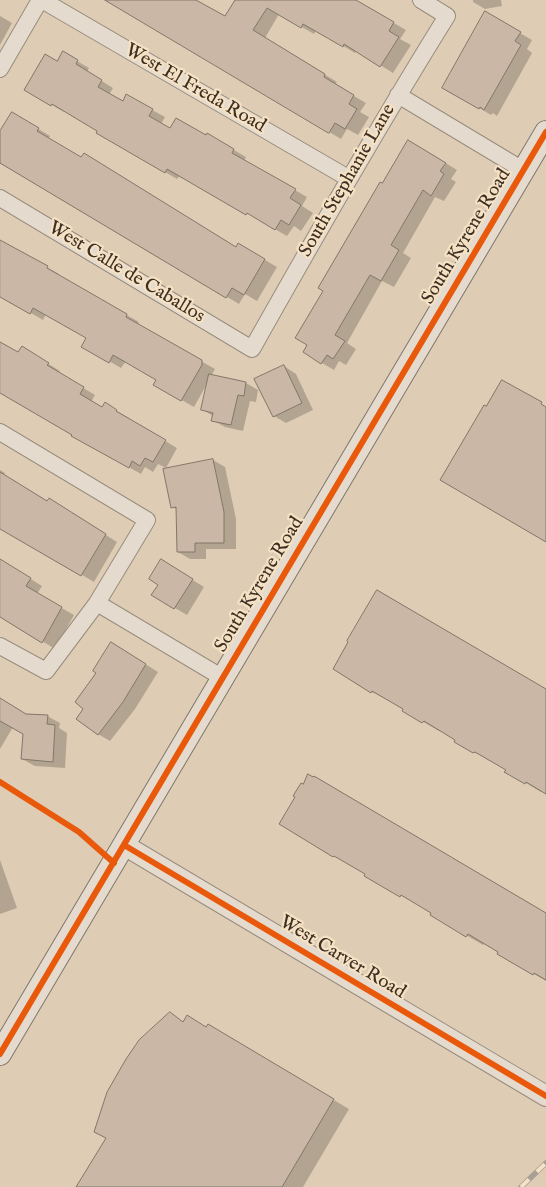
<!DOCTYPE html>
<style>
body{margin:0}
canvas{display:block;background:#decdb4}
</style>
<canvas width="546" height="1187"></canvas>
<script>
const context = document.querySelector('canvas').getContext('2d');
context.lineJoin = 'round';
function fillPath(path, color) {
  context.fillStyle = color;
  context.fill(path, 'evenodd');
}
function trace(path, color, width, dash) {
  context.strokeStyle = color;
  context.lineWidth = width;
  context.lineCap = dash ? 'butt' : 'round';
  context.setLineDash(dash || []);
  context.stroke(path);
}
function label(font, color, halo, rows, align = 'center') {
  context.font = font + ' "IM FELL English",serif';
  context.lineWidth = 4.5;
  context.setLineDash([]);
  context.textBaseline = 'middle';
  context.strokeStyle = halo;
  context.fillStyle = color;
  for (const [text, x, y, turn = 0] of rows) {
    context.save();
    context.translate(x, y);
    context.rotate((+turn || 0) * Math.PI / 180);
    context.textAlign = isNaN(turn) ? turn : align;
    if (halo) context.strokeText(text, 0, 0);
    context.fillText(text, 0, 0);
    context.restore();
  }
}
const shadow = new Path2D(`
 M106 0H194L225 18 236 0H354L406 30 400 39 411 45 393 73 356 50 355 53 316 30 314 34 279 14 265 38 337 82 335 85 366 103 360 112 369 117 358 135 347 129 341 139Z
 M473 0H501L502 6 485 9 473 2Z
 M485 13 532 40 527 49 532 53 497 116 493 113 491 115 444 87Z
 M0 16 12 23 0 45Z
 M63 53 89 68 87 72 113 88 109 95 123 103 127 96 165 117 161 124 171 130 206 137 208 135 246 157 244 161 307 197 302 206 313 213 301 231 294 226 287 236 180 175 177 179 97 132 98 131 64 110V112L25 89 57 63Z
 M12 113 50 136 48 139 236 249 239 245 277 267 257 301 245 294 239 304 0 162V134Z
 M421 148 457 170 451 179 456 182 444 201 435 197 403 253 411 258 394 287 382 281 347 343 356 349 346 365 339 361 334 370 322 363 309 345 325 290 382 185Z
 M0 241 59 274 58 276 139 322 137 325 215 369 211 376 246 383 258 390 256 402 250 401 243 431 225 427 212 420 213 416 203 410 208 382 194 407 155 385 158 379 126 361 121 368 83 346 87 338 46 314 43 320 0 295Z
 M0 343 18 354 34 355 60 371 58 373 95 395 91 402 103 409 105 404 129 418 128 419 177 448 166 468 158 464 153 472 145 467 141 474 73 436 0 381Z
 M284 366 296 374 313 410 286 423 274 416Z
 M213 460 225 467 236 519V549H206V559H190L178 552V510L172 507Z
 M0 470 5 473 4 475 48 502 61 507 117 542 94 582 0 526Z
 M0 560 42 586 37 594 74 615 55 649 0 615Z
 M173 568 204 587 187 615 153 595Z
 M123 650 158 672 135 709 110 741 98 734Z
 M335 668 546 691V793L542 790 541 792 506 771 507 769 491 760 490 761 455 741 456 739 440 730 439 731 404 711 405 709 372 692Z
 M0 699 26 715 47 716 60 723 59 728 67 733 65 768 35 766 22 759 24 734 13 727 0 749Z
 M281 823 546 914V981L499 954 500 952 484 943 483 945 432 915 433 913 366 876 367 874 334 856Z
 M0 860 17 908 0 914Z
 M170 1014 184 1022 224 1035 349 1109 303 1187H78L107 1138Z`);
const building = new Path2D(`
 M105 0H196L225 16 235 0H356L394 22 389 31 399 37 380 67 344 44 343 47 303 24 301 28 267 8 253 30 325 74 324 77 354 95 349 104 357 109 345 129 335 123 329 133Z
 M485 11 521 32 515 41 521 45 484 110 480 107 479 109 442 88Z
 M63 51 78 60 76 64 102 80 98 87 123 101 126 94 153 109 149 116 170 128 176 118 206 135 207 133 234 149 232 153 296 189 290 198 301 205 289 225 281 220 275 230 247 213 246 215 167 169 165 173 96 133 97 131 52 104 51 106 24 90 45 54 57 61Z
 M12 112 39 128 37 131 81 157 84 153 236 247 238 243 265 259 244 295 232 288 226 298 0 163V131Z
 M408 140 446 163 440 171 444 174 431 196 423 190 391 245 399 250 381 281 370 275 335 335 345 341 333 359 327 355 321 364 303 352 307 345 295 338 323 291 318 288 380 182 382 183Z
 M0 240 48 266 47 268 127 314 126 317 202 360V365L181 401 153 385 156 380 113 355 109 363 81 347 86 338 33 308 30 314 0 297Z
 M0 342 18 352 22 346 49 363 47 365 84 387 80 394 102 407 105 402 117 410 116 411 166 440 153 462 145 458 140 466 132 461 129 468 71 436 72 435 0 393Z
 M284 365 302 403 273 417 254 379Z
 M209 374 246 382 244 396 238 395 231 425 211 421 213 413 201 410Z
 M502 380 542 402 541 404 546 407V542L440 480 484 405 486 406Z
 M213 459 224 512V543H195V552H177L176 507 171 508 163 469Z
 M0 472 47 501 49 498 106 534 81 576 0 529Z
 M0 559 31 578 26 586 62 607 42 643 0 617Z
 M161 559 193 579 174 609 151 595 158 585 149 579Z
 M377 590 546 689V794L526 782 525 784 504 772 506 770 475 752 473 753 454 742 455 740 424 721 422 723 402 711 403 709 372 691 371 693 333 669 348 642 347 641Z
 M111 642 146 664 123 702 98 735 76 719 83 709 75 702 96 673 93 671Z
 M0 698 26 714 48 715 47 724 55 725 53 762 21 759 23 734 0 721Z
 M308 774 313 777 314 776 546 913V980L534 973 533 975 497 954 498 952 468 934 466 937 430 915 431 913 401 895 400 897 364 876 365 874 334 856 333 857 279 824 295 797 293 796 301 783 303 784Z
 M170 1012 183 1022 187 1015 206 1027 208 1024 334 1099 282 1187H76L106 1138 94 1132 107 1092 126 1059 139 1040Z`);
const minor = new Path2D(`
 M42 0 348 178
 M0 69 40 0
 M398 95 523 170
 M0 198 252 349C315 237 379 125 447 16L421 0
 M0 432 147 520 97 603 46 671 0 646
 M97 603 223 678`);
const tertiary = new Path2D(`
 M124 845 546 1096`);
const secondary = new Path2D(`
 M0 1054 546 132`);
const rail = new Path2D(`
 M521 1187 546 1163`);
const cycleway = new Path2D(`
 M0 782 79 832 114 863
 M124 845 546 1096
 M0 1054 546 132`);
const streetNames = [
 ["West El Freda Road",195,89,30],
 ["South Stephanie Lane",348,181,-60],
 ["South Kyrene Road",467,237,-59],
 ["West Calle de Caballos",126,273,31],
 ["South Kyrene Road",260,585,-59],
 ["West Carver Road",342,958,31]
];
fillPath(shadow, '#0003');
fillPath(building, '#cab7a5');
trace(building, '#817769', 1);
trace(minor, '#988c7d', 18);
trace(tertiary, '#988c7d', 22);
trace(secondary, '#817769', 24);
trace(minor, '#e4dbce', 16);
trace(tertiary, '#e4dbce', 20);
trace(secondary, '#e4dbce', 22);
trace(rail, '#a8a095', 5.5);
trace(rail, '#f5e1c3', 4, [11]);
trace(cycleway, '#e8590c', 6);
label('19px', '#3d2f24', '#f5e1c3', streetNames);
</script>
